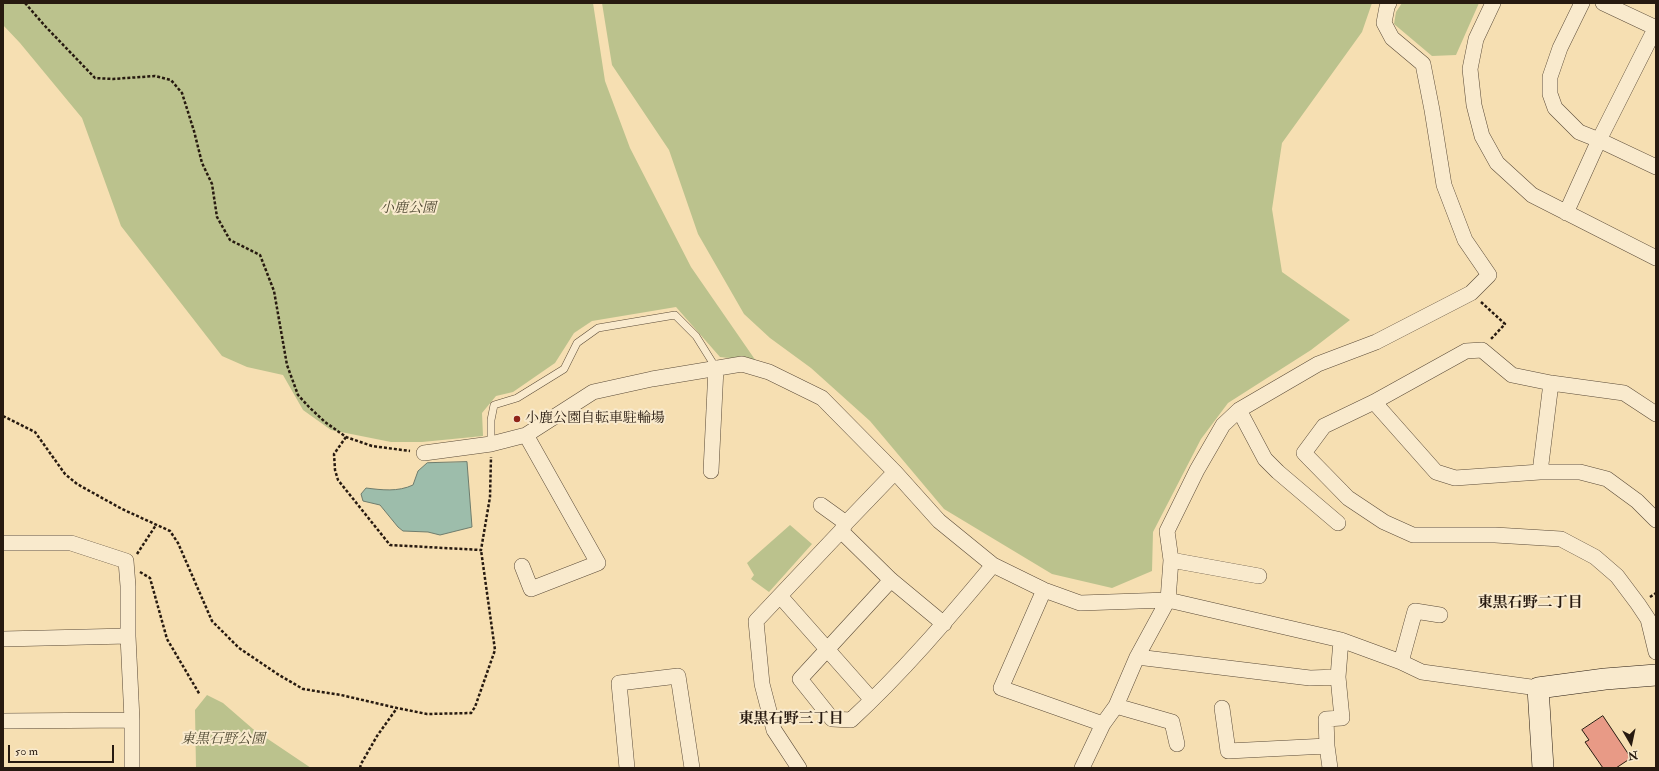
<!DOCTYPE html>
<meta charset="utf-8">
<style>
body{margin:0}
#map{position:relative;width:1659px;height:771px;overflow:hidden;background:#f6dfb2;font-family:"IM FELL Double Pica",serif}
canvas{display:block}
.frame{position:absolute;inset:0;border:4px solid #271a10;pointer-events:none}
.north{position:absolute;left:1611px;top:723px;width:40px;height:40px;-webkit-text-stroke:3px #f9eacd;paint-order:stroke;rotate:171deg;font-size:11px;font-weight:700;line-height:16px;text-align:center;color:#271a10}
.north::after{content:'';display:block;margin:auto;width:14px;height:18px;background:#271a10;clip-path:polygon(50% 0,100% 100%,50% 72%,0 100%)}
.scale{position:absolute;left:8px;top:745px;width:106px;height:18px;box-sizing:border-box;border:2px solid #271a10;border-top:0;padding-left:5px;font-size:12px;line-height:14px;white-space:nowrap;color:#271a10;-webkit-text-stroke:3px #f9eacd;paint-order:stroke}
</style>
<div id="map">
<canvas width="1659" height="771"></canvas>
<div class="frame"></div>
<div class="north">N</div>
<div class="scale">50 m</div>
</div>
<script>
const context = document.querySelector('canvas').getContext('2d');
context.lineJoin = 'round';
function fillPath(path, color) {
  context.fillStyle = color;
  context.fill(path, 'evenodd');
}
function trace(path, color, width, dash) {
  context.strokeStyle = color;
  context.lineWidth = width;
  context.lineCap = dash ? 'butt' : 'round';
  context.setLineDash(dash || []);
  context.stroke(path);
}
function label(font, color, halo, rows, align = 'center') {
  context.font = font + ' "IM FELL Double Pica","Noto Serif JP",serif';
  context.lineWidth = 4;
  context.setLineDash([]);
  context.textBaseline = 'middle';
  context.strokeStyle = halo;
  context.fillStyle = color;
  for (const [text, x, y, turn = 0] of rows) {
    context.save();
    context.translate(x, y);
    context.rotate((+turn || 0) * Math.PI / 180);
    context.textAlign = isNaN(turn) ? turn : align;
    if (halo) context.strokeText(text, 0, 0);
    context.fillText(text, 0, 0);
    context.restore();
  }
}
const green = new Path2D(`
 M3 3H593L605 81 630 148 691 267 756 361 720 357 676 307 592 321 574 333 555 363 513 392 496 396 482 413 483 436 422 442H391L331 430 303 410 283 375 247 367 222 356 121 226 82 118 20 43 3 25Z
 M602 3H1372L1362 32 1282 143 1272 209 1282 272 1350 320 1311 350 1228 403 1201 439 1153 532 1152 571 1112 588 1052 574 944 509 870 421 811 368 770 338 744 314 698 234 669 150 612 65Z
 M1402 3H1479L1456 55 1432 56 1394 24 1396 12Z
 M790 525 812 544 769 592 751 579 754 575 747 563Z
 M207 695 223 703 253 729 311 768H196L195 710Z`);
const water = new Path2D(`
 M467 462 472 527 440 535 428 532 403 531 398 527 380 505 363 501 361 494 366 488C382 490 398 492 413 485L418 471 427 463Z`);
const building = new Path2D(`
 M1603 716 1631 758 1616 768H1603L1585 742 1589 740 1582 730Z`);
const path = new Path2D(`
 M25 3 45 26 95 78 113 79 155 76 171 80 182 93 194 131 202 163 212 184 217 217 230 240 260 255 274 291 287 365 298 395 309 407 325 422 346 437 372 446 410 451
 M1481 302 1505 324 1491 339
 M3 416 35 432 65 474 77 484 122 509 170 531 178 543 212 621 239 648 279 675 303 689 341 695 397 708 427 714 471 713 475 707 495 650 481 550
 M346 437 334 454 335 470 338 480 390 545 481 550 490 497 491 457
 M137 554 156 525
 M140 572 150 578 167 639 200 695
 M1650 597 1656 593
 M360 768 361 764 377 736 397 708`);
const lane = new Path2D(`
 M491 444V420L494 405 517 398 564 369 577 343 598 328 675 315 696 336 716 368`);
const street = new Path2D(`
 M1493 3 1476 39 1470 69 1474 105 1482 136 1497 163 1532 195 1656 258
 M1582 3 1560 48 1550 77V94L1555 108 1579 132 1599 140 1656 167
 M1603 3 1656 28
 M1566 213 1599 140 1656 27
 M1374 402 1436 472 1455 478 1540 472H1580L1607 479 1637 501 1656 520
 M1239 410 1265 459 1278 472 1338 523
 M1656 414 1624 393 1551 383 1512 375 1482 350 1466 351 1374 402 1324 426 1304 453 1348 498 1384 522 1413 535H1495L1561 539 1595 557 1617 576 1638 604 1648 619 1656 652
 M424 453 491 444 526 435 593 392 652 379 742 364 769 372 822 398 895 472 939 521 993 565 1044 590 1080 603 1168 600 1341 640 1401 662 1422 672 1538 688
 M711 471 716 368
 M1540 472 1551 383
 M821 505 846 523
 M841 531 891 580 944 624
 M3 543H71L126 561 128 586V636L132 720 3 721
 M1171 560 1259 576
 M522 566 531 589 598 563 526 435
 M891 580 800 679 832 719 851 720C902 673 948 619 993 565
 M1044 590 1001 688 1103 724
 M780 596 872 700
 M3 639 128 636
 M1137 657 1310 678 1338 677
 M1401 662 1415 611 1440 615
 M1116 706 1172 722 1177 744
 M1222 708 1228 751 1327 746
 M132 768V720
 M627 768 619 683 678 676 692 768
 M799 768 774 730 762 684 756 621 841 531 846 523 895 472
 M1082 768 1103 724 1116 706 1137 657 1168 600 1171 560 1167 531 1197 470 1223 425 1239 410 1318 364 1376 342 1471 293 1489 275 1465 240 1444 185 1432 110 1423 64 1392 38 1384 23 1387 7 1389 3
 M1330 768 1327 746 1326 719 1342 718 1338 677 1341 640`);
const secondary = new Path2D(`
 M1543 768 1538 688 1605 679 1656 675`);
const markers = [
 [517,419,4,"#8f2418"]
];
const parkNames = [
 ["小鹿公園",408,209],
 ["東黒石野公園",223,740]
];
const poiNames = [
 ["小鹿公園自転車駐輪場",525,419]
];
const neighbourhoodNames = [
 ["東黒石野二丁目",1530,604],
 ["東黒石野三丁目",791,720]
];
fillPath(green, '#bbc28d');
fillPath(water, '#9dbdab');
trace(water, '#6e7c6d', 1);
fillPath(building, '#e89a86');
trace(building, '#271a10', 1);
trace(lane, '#5b4b38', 8);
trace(street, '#5b4b38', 16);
trace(secondary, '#271a10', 22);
trace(path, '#271a10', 2.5, [3, 2]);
trace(lane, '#f9eacd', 7);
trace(street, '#f9eacd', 15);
trace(secondary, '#f9eacd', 21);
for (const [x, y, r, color] of markers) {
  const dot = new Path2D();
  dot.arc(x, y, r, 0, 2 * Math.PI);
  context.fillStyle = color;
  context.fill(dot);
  trace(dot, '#f9eacd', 1.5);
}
label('italic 14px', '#534c36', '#f9eacd', parkNames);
label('14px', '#271a10', '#f9eacd', poiNames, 'left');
label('bold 15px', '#271a10', '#f9eacd', neighbourhoodNames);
</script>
